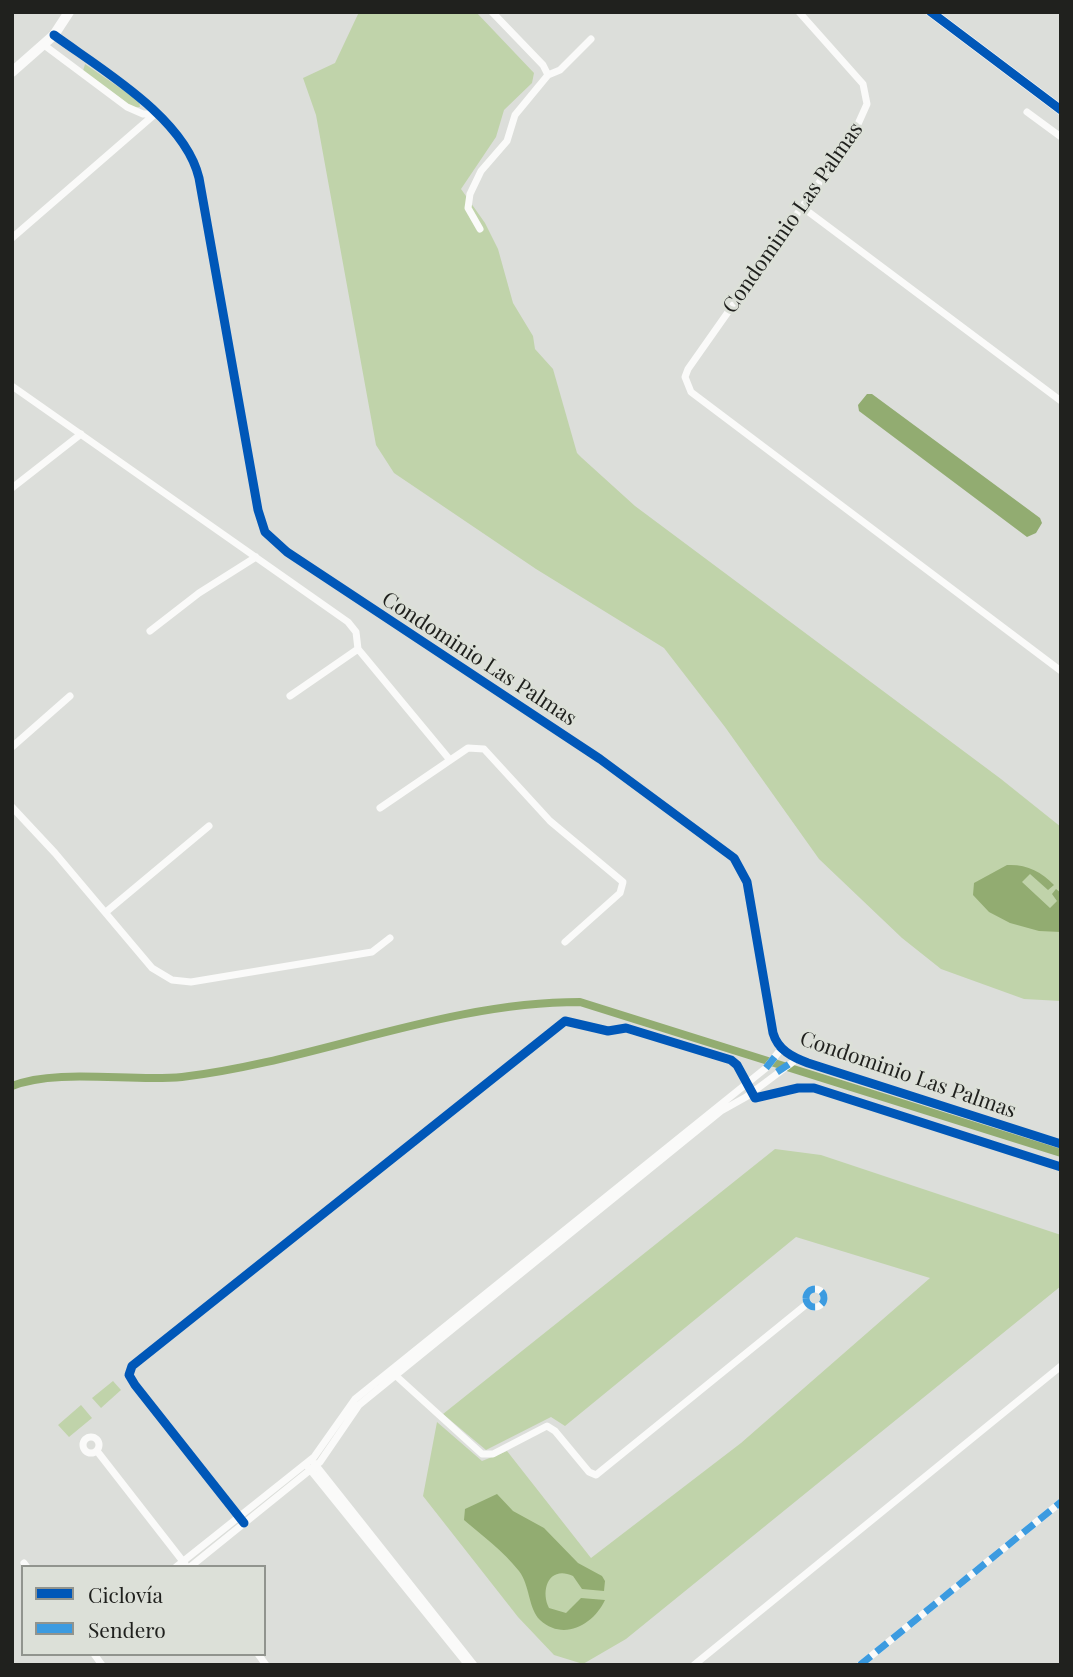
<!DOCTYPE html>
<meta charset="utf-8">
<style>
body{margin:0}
#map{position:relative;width:1073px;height:1677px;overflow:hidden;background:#dcdeda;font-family:"Playfair Display",serif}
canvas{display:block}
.frame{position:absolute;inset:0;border:14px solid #20211e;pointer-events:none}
.legend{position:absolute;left:21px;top:1565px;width:245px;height:91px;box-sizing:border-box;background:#dce0d8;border:2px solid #91948e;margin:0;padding:9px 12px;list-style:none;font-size:21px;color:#20211e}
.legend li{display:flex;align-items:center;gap:14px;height:35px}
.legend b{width:35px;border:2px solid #91948e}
</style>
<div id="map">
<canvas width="1073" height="1677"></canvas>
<div class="frame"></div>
<ul class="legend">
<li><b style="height:9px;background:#0057b8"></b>Ciclovía</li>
<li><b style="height:9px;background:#3c9be0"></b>Sendero</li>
</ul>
</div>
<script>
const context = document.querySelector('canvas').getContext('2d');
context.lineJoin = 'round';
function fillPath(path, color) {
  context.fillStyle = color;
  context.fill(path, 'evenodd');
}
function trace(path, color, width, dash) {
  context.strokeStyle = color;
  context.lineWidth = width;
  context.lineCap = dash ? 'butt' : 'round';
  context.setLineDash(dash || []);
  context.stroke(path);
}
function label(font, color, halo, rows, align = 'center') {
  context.font = font + ' "Playfair Display",serif';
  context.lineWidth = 6;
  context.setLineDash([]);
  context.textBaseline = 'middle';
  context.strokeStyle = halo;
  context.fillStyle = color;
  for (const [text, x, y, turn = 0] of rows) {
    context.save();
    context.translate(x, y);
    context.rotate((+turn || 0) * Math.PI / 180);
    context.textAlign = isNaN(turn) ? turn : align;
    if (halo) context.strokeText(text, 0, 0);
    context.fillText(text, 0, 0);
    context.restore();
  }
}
const green = new Path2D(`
 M359 12H476L534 73 532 83 504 110 496 137 461 189 485 223 498 249 513 303 533 336 535 349 553 369 577 453 582 458 635 506 1001 779 1061 827V1001L1024 999 941 969 902 938 819 859 725 727 664 648 536 569 394 473 376 445 316 115 303 78 335 63Z
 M85 64 139 101 140 107 133 108 83 71Z
 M775 1149 821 1155 1061 1235V1286L626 1639 583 1664 554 1655 518 1617 423 1496 437 1422 482 1461 507 1451 591 1558 741 1443 930 1278 796 1237 565 1426 551 1417 486 1450 443 1414Z
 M113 1381 121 1390 101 1408 92 1398Z
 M81 1405 92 1418 69 1437 58 1425Z`);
const water = new Path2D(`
 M867 394H872L1040 518 1042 523 1036 533 1027 537 859 411 858 405Z
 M1007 865C1026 864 1041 871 1054 885L1048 890 1030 874 1022 882 1050 908 1057 901 1052 894 1056 889 1061 893V932L1039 931 1010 923 989 912 973 895 974 883Z
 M497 1494 513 1511 544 1528 578 1563 602 1576 605 1581 604 1591 582 1589 573 1576C549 1565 540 1590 549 1608L566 1613 581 1598 605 1600C594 1624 564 1642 540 1620 528 1608 530 1585 519 1571 503 1551 483 1536 464 1520L465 1509Z`);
const canal = new Path2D(`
 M12 1086C57 1068 131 1082 182 1077 316 1061 443 1002 580 1002L1061 1153`);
const minor = new Path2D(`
 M799 12 863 84 867 104 854 133 688 369 685 377 691 392 1061 671
 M54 35C102 70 185 118 199 178L258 510 265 532 287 552 600 759 734 858 747 882 773 1033C778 1050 792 1057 808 1063L1061 1144
 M44 45 127 107 143 114H154
 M548 75 560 70 591 39
 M1027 112 1061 137
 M802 207 1061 401
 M480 229 468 208 470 194 481 171 507 141 515 115 548 75 543 65 492 12
 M12 238 155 114
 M12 386 348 622 356 632 358 649 450 760
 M12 488 81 434
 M150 631 199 593 256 557
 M290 696 358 649
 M12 747 70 696
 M12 807 55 853 152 968 172 980 191 982 372 952 390 938
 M380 808 468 748 484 749 550 821 623 882 620 893 565 942
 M106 912 209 826
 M806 1298a9 9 0 1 1 18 0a9 9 0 1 1-18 0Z
 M394 1374 482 1454H493L547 1426 555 1431 589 1472 596 1475 808 1303
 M83 1445a8 8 0 1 1 16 0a8 8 0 1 1-16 0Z
 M97 1451 185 1564
 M314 1463 474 1665
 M308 1467 468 1665
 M244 1523 135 1385 129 1375 132 1366 565 1021 608 1031 626 1028 731 1060 737 1065 755 1098 798 1088H814L1061 1167
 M24 1563 27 1567
 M176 1567 314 1457 355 1399 766 1068 781 1049
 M190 1567 320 1462 359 1405 721 1111 746 1097 797 1059
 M94 1654 102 1665
 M258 1654 266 1665
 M694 1665 1061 1366
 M860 1665 1061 1502`);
const secondary = new Path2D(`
 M12 72 54 35 69 12`);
const primary = new Path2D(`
 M931 12 1061 110`);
const quiet = new Path2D(`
 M766 1068 781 1049
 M777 1072 797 1059
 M806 1298a9 9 0 1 1 18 0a9 9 0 1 1-18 0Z
 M860 1665 1061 1502`);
const cycleway = new Path2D(`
 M931 12 1061 110
 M54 35C102 70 185 118 199 178L258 510 265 532 287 552 600 759 734 858 747 882 773 1033C778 1050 792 1057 808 1063L1061 1144
 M244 1523 135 1385 129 1375 132 1366 565 1021 608 1031 626 1028 731 1060 737 1065 755 1098 798 1088H814L1061 1167`);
const streetNames = [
 ["Condominio Las Palmas",793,218,-55],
 ["Condominio Las Palmas",479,659,33],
 ["Condominio Las Palmas",908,1075,19]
];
fillPath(green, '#c0d3aa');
fillPath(water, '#92ac71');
trace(canal, '#92ac71', 8);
trace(minor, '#fafaf9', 7);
trace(secondary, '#fafaf9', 10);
trace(primary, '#fafaf9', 10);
trace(quiet, '#3c9be0', 7, [14, 7]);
trace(cycleway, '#0057b8', 9);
label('21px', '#20211e', '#dce0d8', streetNames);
</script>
